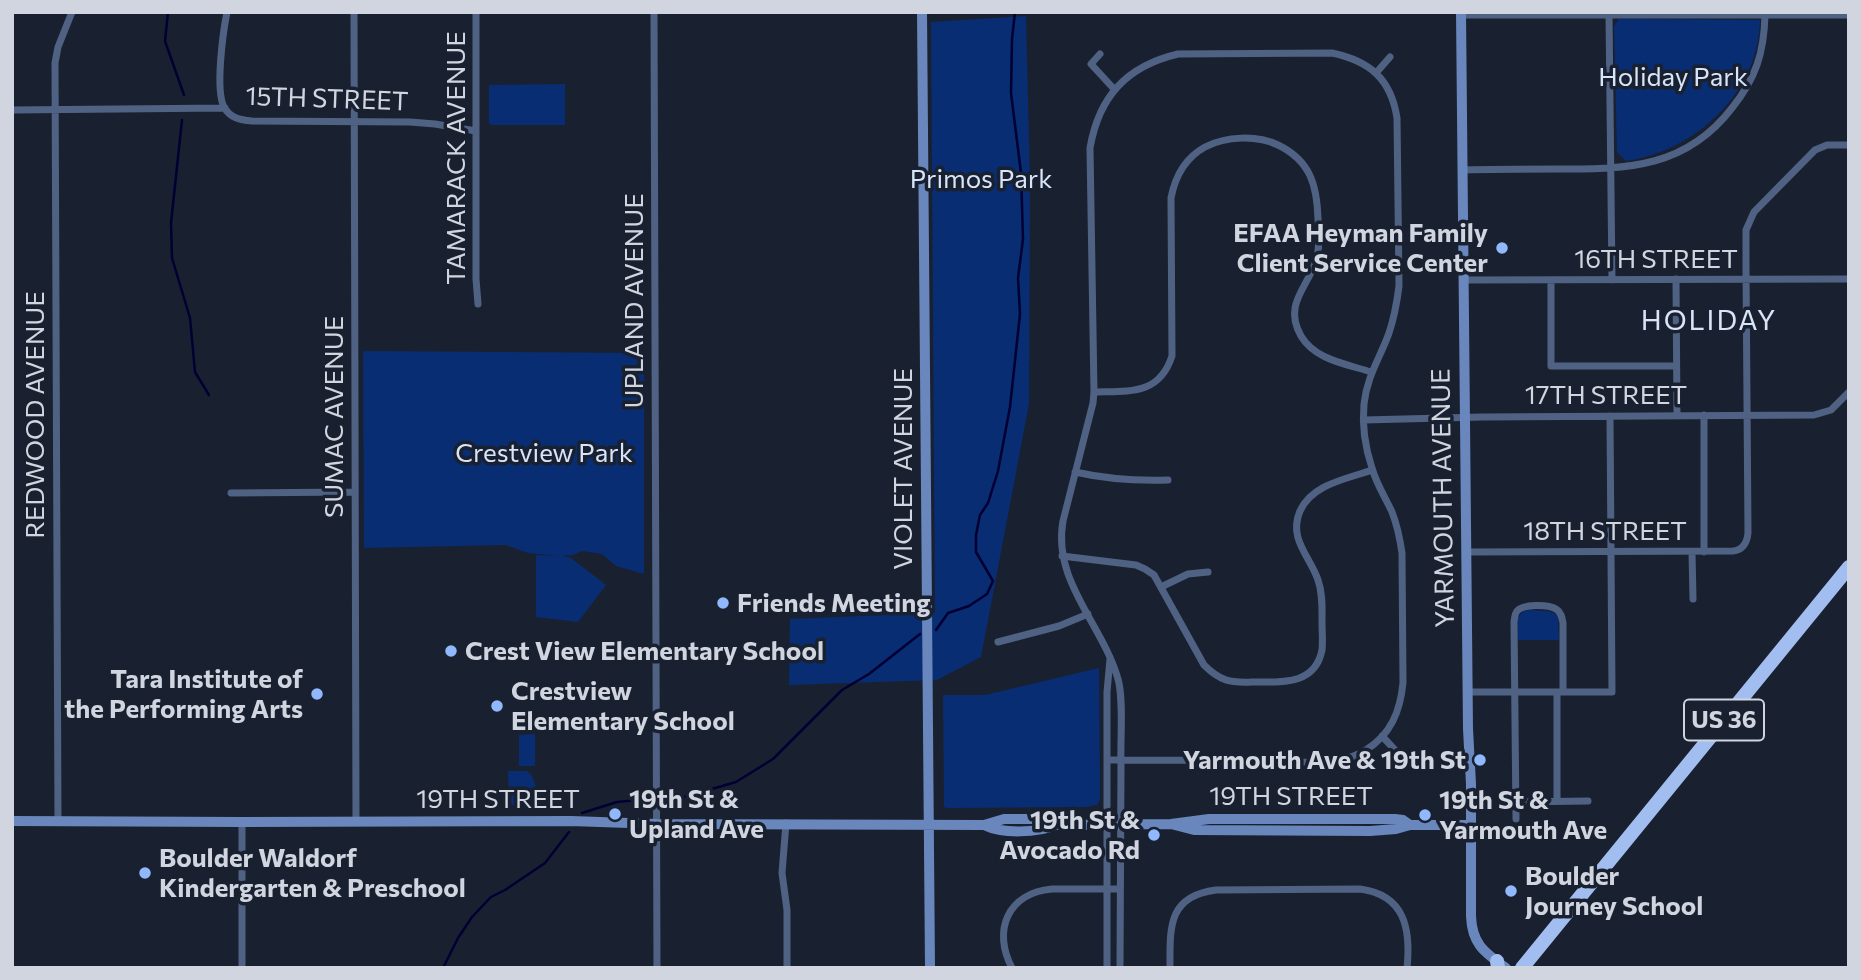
<!DOCTYPE html>
<style>
body{margin:0}
#map{position:relative;width:1861px;height:980px;overflow:hidden;background:#192130;font-family:Commissioner,sans-serif}
canvas{display:block}
.frame{position:absolute;inset:0;border:14px solid #d0d5df;pointer-events:none}
</style>
<div id="map">
<canvas width="1861" height="980"></canvas>
<div class="frame"></div>
</div>
<script>
const context = document.querySelector('canvas').getContext('2d');
context.lineJoin = 'round';
function fillPath(path, color) {
  context.fillStyle = color;
  context.fill(path, 'evenodd');
}
function trace(path, color, width, dash) {
  context.strokeStyle = color;
  context.lineWidth = width;
  context.lineCap = dash ? 'butt' : 'round';
  context.setLineDash(dash || []);
  context.stroke(path);
}
function label(font, color, halo, rows, align = 'center') {
  context.font = font + ' Commissioner,sans-serif';
  context.lineWidth = 7;
  context.setLineDash([]);
  context.textBaseline = 'middle';
  context.strokeStyle = halo;
  context.fillStyle = color;
  for (const [text, x, y, turn = 0] of rows) {
    context.save();
    context.translate(x, y);
    context.rotate((+turn || 0) * Math.PI / 180);
    context.textAlign = isNaN(turn) ? turn : align;
    if (halo) context.strokeText(text, 0, 0);
    context.fillText(text, 0, 0);
    context.restore();
  }
}
const green = new Path2D(`
 M1026 16 1030 181 1029 404 981 657 937 680 789 685 790 619 935 613 931 22Z
 M1619 19 1760 20C1759 92 1696 151 1626 161L1617 152 1614 26Z
 M565 84V125H492L489 123V85Z
 M363 351 644 353V574L616 566 602 554 582 551 573 555 563 556 571 558 606 585 578 622 536 617V555L560 556 528 553 506 545 364 548Z
 M1530 610 1548 611 1556 614 1558 618 1559 640H1518V618L1523 611Z
 M1099 668 1100 799 1097 805 1087 807 947 808 944 807 943 695H985Z
 M535 734V766H519V735Z
 M508 771H527L532 776 537 789 545 792 550 797V805H509Z`);
const stream = new Path2D(`
 M168 12 165 41 184 95
 M182 120 171 223 172 258 190 318 195 372 209 395
 M936 630 948 613 969 606 987 594 993 581 976 552V535L980 515 988 503 998 471 1010 407 1020 314 1018 278 1023 239 1021 173 1011 93 1012 39 1015 12
 M664 799 684 797 736 782 773 759 842 690 869 674 920 634
 M582 813 617 802 649 799
 M443 968 458 938 472 917 491 897 505 890 545 863 569 832`);
const street = new Path2D(`
 M227 12C223 32 215 90 224 107 230 118 240 120 252 121L410 122 435 124 476 131
 M354 12 356 822
 M476 12V279L478 304
 M654 12 657 968
 M1461 15H1849
 M1609 15 1612 280
 M1100 54 1091 64 1114 89
 M1376 73 1390 57
 M12 110 225 108
 M1463 170C1495 169 1527 169 1559 169 1628 169 1686 168 1732 108 1756 78 1764 53 1765 15
 M1676 279 1677 415
 M1464 280 1849 279
 M1551 280V366H1676
 M1094 392C1128 391 1159 396 1172 356L1171 198C1175 177 1185 158 1205 147 1226 136 1257 135 1278 145 1311 161 1317 186 1318 219 1319 232 1320 244 1317 257 1310 286 1282 303 1301 336 1315 360 1347 364 1371 372
 M1704 415V552
 M1364 420 1482 417 1814 415 1831 410 1849 392
 M1075 472C1106 479 1136 481 1168 480
 M231 493 355 492
 M1467 552 1733 551C1743 550 1747 543 1748 533L1746 269V230L1754 212 1815 150 1827 145H1849
 M1692 552 1693 599
 M1062 556 1136 565 1145 569 1154 575 1204 665C1220 681 1230 683 1252 682 1280 682 1315 686 1322 650 1323 641 1322 631 1322 623 1322 609 1323 594 1318 580 1310 556 1288 539 1300 511 1312 484 1347 479 1372 470
 M1161 587 1188 574 1208 572
 M998 642 1059 626 1088 614
 M1468 692H1612L1610 416
 M1557 692V801
 M1382 736 1395 750
 M1107 760H1121C1169 760 1217 760 1266 761 1288 761 1313 764 1335 761 1346 759 1357 756 1366 750 1391 734 1400 712 1403 683L1402 553C1400 539 1397 525 1392 512 1385 497 1376 483 1372 468 1365 447 1362 425 1364 404 1367 376 1380 358 1389 333 1394 318 1397 302 1399 286L1397 118C1391 79 1370 61 1332 53L1178 54C1127 66 1099 96 1090 148L1094 392 1093 403 1063 521C1052 581 1103 625 1118 679 1124 700 1120 742 1121 765 1121 832 1120 900 1120 968
 M1516 802 1588 801
 M1516 819 1514 622C1515 617 1514 615 1517 611 1523 604 1548 604 1556 609 1561 612 1562 617 1563 623V692
 M58 821 55 63 58 47 72 12
 M786 823 782 873 787 910V968
 M242 968V822
 M1012 968C992 930 1008 893 1052 889H1120
 M1107 968V692L1110 659
 M1170 968C1170 929 1167 896 1216 890L1360 889C1405 895 1411 929 1407 968`);
const secondary = new Path2D(`
 M922 12 930 968
 M1461 12 1468 729 1471 784V916C1472 944 1484 952 1506 968
 M12 821 242 822 571 821 657 824 984 825 1004 819H1045L1051 821 1056 825
 M1171 824 1194 830 1370 831 1396 829 1410 825H1471
 M984 825C1002 834 1038 833 1056 825L1171 824 1209 819H1395L1403 820 1410 825`);
const highway = new Path2D(`
 M1497 961 1498 968
 M1522 968 1849 567`);
const markers = [
 [1502,248,7,"#91b8fd"],
 [723,603,7,"#91b8fd"],
 [451,651,7,"#91b8fd"],
 [317,694,7,"#91b8fd"],
 [497,706,7,"#91b8fd"],
 [1480,760,7,"#91b8fd"],
 [615,814,7,"#91b8fd"],
 [1425,815,7,"#91b8fd"],
 [1154,835,7,"#91b8fd"],
 [145,873,7,"#91b8fd"],
 [1511,891,7,"#91b8fd"]
];
const shields = [
 [1724,720,80]
];
const shieldNames = [
 ["US 36",1724,720]
];
const parkNames = [
 ["Holiday Park",1673,77],
 ["Primos Park",981,179],
 ["Crestview Park",544,453]
];
const streetNames = [
 ["15TH STREET",327,99,2],
 ["TAMARACK AVENUE",456,158,-90],
 ["16TH STREET",1656,259],
 ["UPLAND AVENUE",634,301,-90],
 ["17TH STREET",1606,395],
 ["REDWOOD AVENUE",35,415,-90],
 ["SUMAC AVENUE",334,417,-90],
 ["VIOLET AVENUE",903,469,-90],
 ["YARMOUTH AVENUE",1443,498,-91],
 ["18TH STREET",1605,531],
 ["19TH STREET",1291,796],
 ["19TH STREET",498,799]
];
const poiNames = [
 ["EFAA Heyman Family",1488,233,"right"],
 ["Client Service Center",1488,263,"right"],
 ["Friends Meeting",737,603],
 ["Crest View Elementary School",465,651],
 ["Tara Institute of",303,679,"right"],
 ["the Performing Arts",303,709,"right"],
 ["Crestview",511,691],
 ["Elementary School",511,721],
 ["Yarmouth Ave & 19th St",1466,760,"right"],
 ["19th St &",629,799],
 ["Upland Ave",629,829],
 ["19th St &",1439,800],
 ["Yarmouth Ave",1439,830],
 ["19th St &",1140,820,"right"],
 ["Avocado Rd",1140,850,"right"],
 ["Boulder Waldorf",159,858],
 ["Kindergarten & Preschool",159,888],
 ["Boulder",1525,876],
 ["Journey School",1525,906]
];
const neighbourhoodNames = [
 ["HOLIDAY",1709,321]
];
fillPath(green, '#092d72');
trace(stream, '#003', 2.5);
trace(street, '#506283', 7);
trace(secondary, '#6987bc', 10);
trace(highway, '#a2bdef', 14);
for (const [x, y, r, color] of markers) {
  const dot = new Path2D();
  dot.arc(x, y, r, 0, 2 * Math.PI);
  context.fillStyle = color;
  context.fill(dot);
  trace(dot, '#192130', 2.5);
}
for (const [x, y, w] of shields) {
  const box = new Path2D();
  box.roundRect(x - w / 2, y - 20.5, w, 41, 5);
  context.fillStyle = '#192130';
  context.fill(box);
  trace(box, '#d0d5df', 2);
}
label('bold 24px', '#d0d5df', null, shieldNames);
label('26px', '#d8e4fa', '#192130', parkNames);
label('26px', '#d0d5df', '#192130', streetNames);
label('bold 26px', '#d0d5df', '#192130', poiNames, 'left');
context.letterSpacing = '2px';
label('28px', '#d9e4f9', '#192130', neighbourhoodNames);
context.letterSpacing = '0px';
</script>
